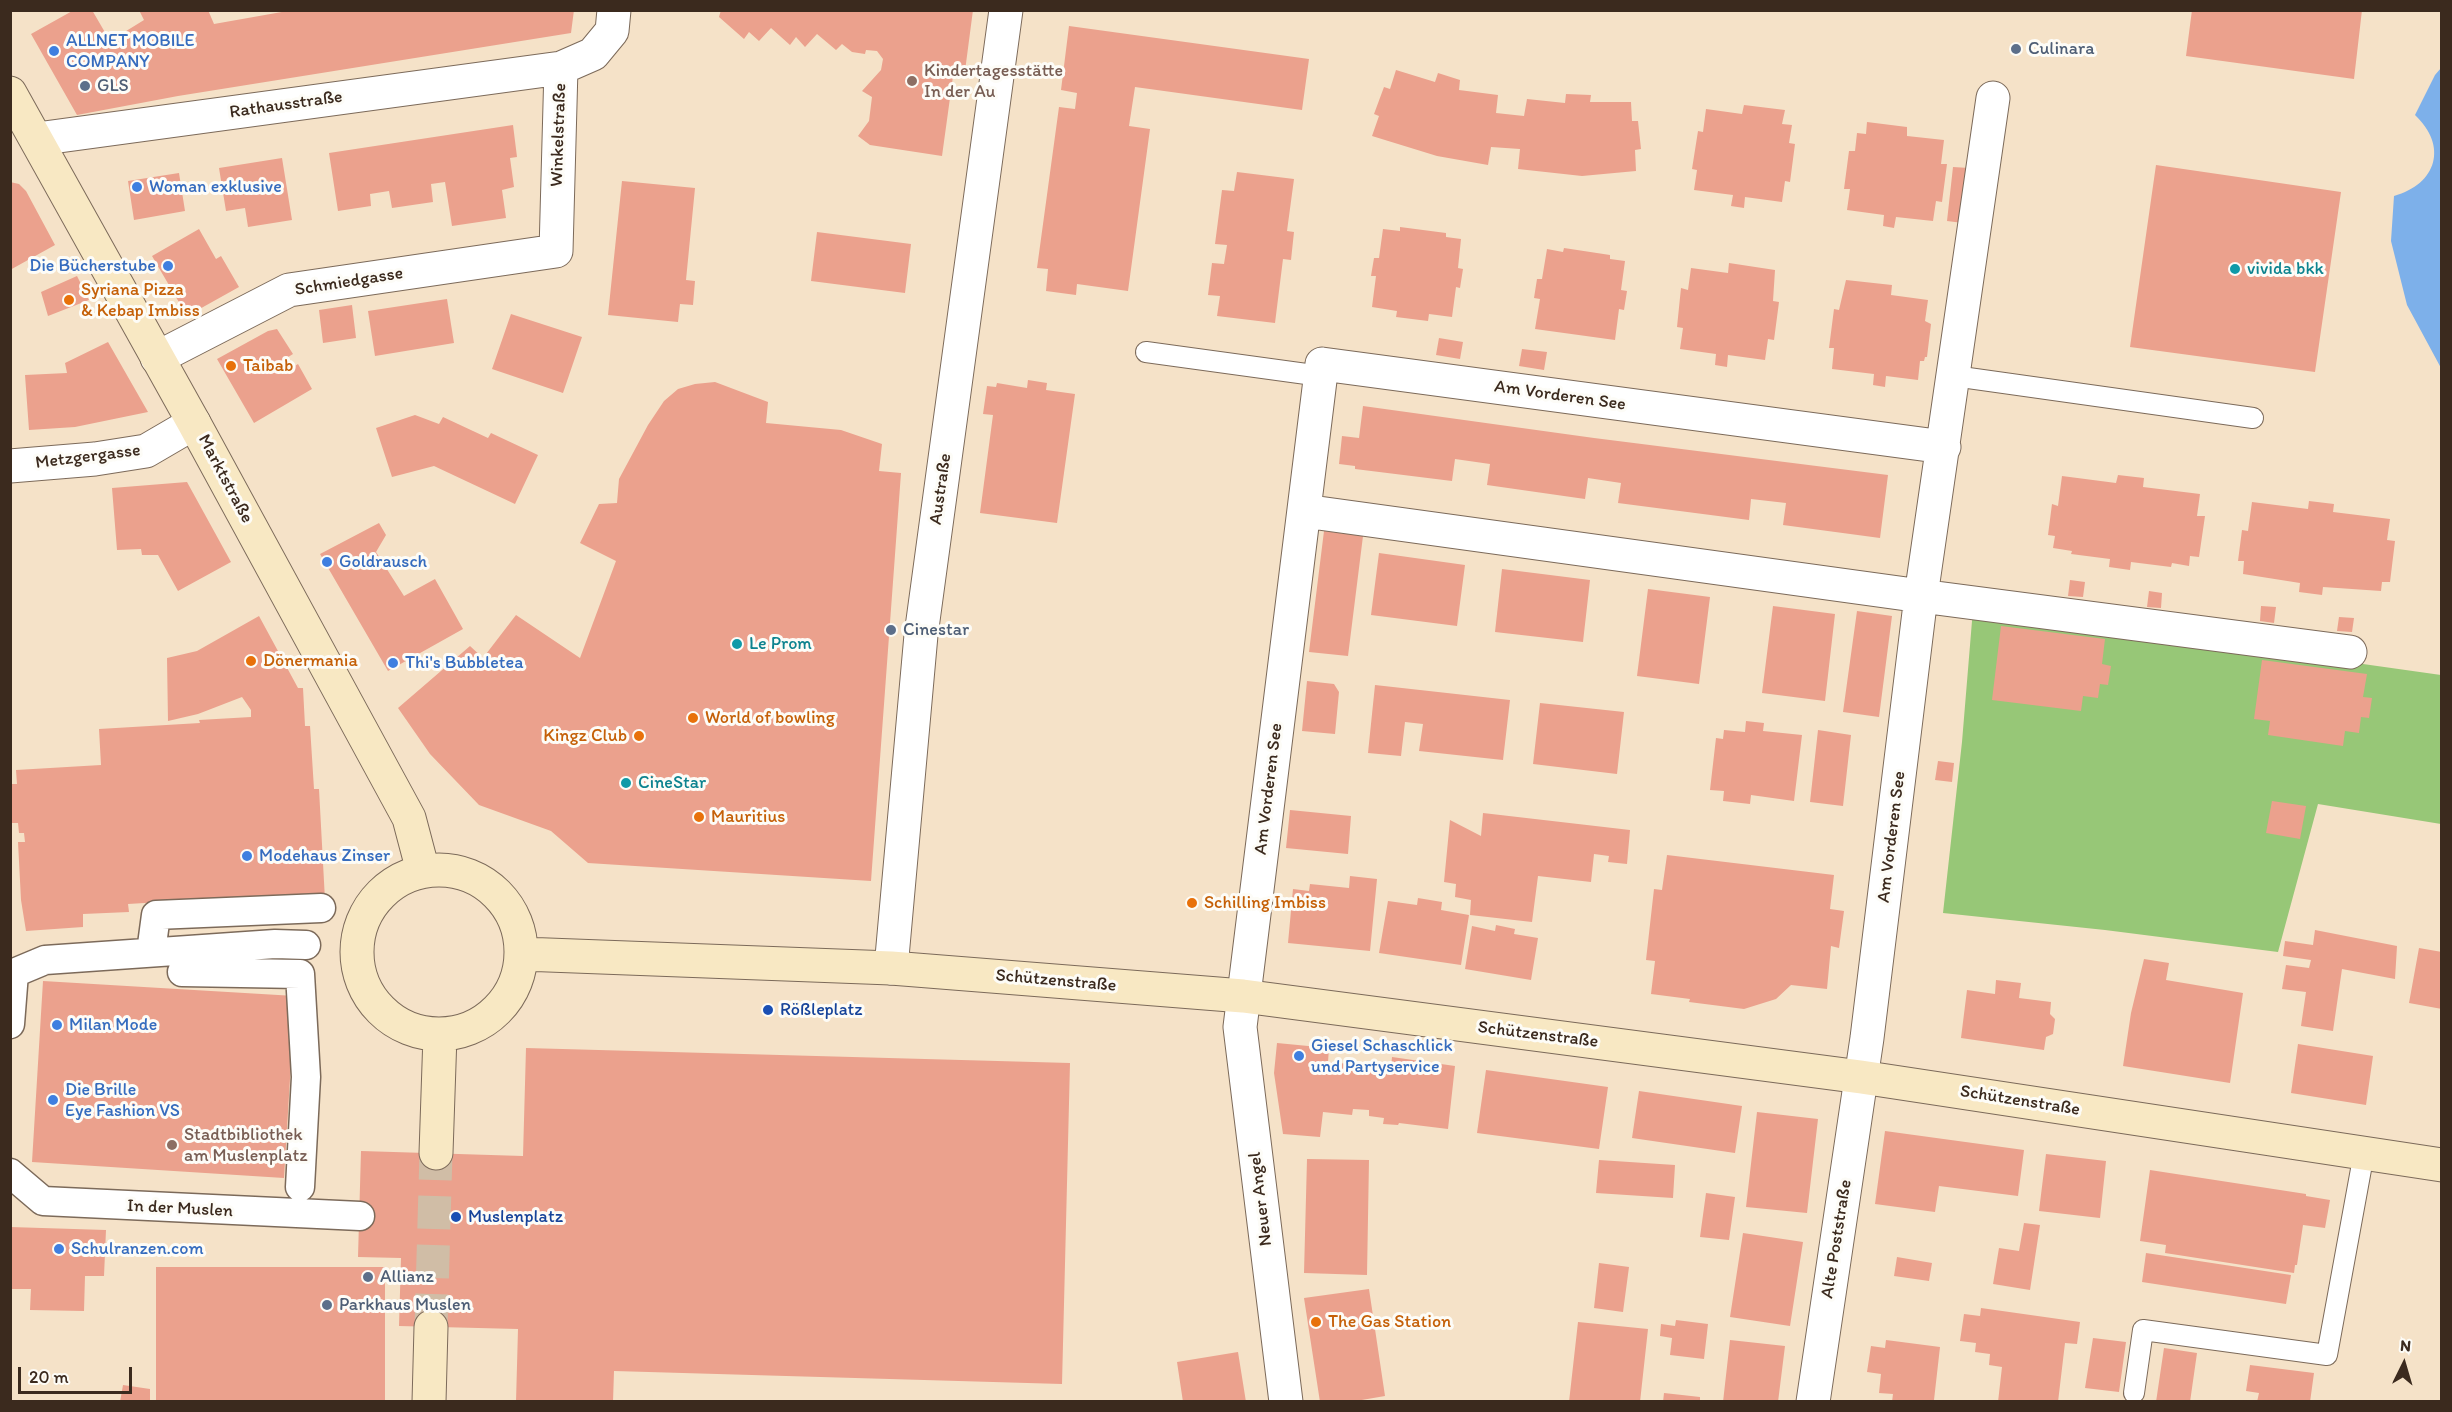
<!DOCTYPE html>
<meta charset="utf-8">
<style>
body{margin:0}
#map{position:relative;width:2452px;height:1412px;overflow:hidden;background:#f5e2c8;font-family:Itim,sans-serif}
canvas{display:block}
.frame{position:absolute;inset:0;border:12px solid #3b2a1e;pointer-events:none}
.north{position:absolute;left:2374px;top:1334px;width:60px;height:60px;-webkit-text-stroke:4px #fdfcf7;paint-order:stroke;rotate:5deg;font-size:16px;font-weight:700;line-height:24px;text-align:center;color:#3b2a1e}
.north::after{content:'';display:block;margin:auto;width:21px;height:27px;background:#3b2a1e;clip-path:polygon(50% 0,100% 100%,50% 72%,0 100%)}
.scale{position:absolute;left:18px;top:1367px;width:114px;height:27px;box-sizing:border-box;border:3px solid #3b2a1e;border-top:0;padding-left:8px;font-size:18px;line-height:21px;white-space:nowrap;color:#3b2a1e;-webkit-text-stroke:4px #fdfcf7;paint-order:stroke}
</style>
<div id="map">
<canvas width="2452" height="1412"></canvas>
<div class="frame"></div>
<div class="north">N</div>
<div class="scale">20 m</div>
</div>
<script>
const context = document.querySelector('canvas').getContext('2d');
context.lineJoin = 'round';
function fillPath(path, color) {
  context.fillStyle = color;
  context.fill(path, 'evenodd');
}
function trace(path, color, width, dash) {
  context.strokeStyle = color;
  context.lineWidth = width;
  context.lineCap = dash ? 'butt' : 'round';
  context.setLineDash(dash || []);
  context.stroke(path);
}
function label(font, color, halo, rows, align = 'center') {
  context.font = font + ' Itim,sans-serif';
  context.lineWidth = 6;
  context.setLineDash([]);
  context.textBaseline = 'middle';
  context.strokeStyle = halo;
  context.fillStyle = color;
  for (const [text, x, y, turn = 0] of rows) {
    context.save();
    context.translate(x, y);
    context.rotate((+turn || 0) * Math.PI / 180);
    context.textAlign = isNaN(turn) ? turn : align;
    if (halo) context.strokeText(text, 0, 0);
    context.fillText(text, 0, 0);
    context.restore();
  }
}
const green = new Path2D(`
 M1973 609 2441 675V824L2318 804 2278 952 2105 930 1943 913 1962 742Z`);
const water = new Path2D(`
 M2441 68V368L2407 305 2391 241 2394 196C2437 184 2448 146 2415 115L2435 75Z`);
const building = new Path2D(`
 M74 10H92L110 41 144 20 139 10H208L214 24 293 10H574L571 33 178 96 77 115 31 34Z
 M721 10H973L965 71 954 69 942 156 870 145 858 136 869 121 872 97 862 91 881 70 883 59 877 51 866 50 865 54 852 52 842 44 836 50 817 34 805 47 796 37 790 45 771 28 759 41 749 32 744 39 719 17Z
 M2192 10H2362L2354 79 2186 56Z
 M1069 26 1309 59 1302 110 1135 87 1129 126 1150 129 1128 291 1077 284 1076 295 1046 291 1048 269 1037 268 1059 107 1075 109 1077 93 1061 90Z
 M1396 70 1435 82 1438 73 1460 80 1459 90 1498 95 1496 113 1524 116 1527 99 1565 103 1566 94 1591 95 1590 102H1631L1632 121H1638L1641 149 1635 150 1636 171 1582 176 1518 169 1520 149 1491 147 1488 165 1437 156 1372 136 1379 116 1374 114 1384 87 1390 89Z
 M1744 105 1785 110 1782 124 1792 125 1789 143 1795 144 1790 182 1785 181 1782 202 1745 197 1744 208 1731 206 1733 195 1694 190 1697 170 1692 169 1698 131 1703 132 1706 109 1742 114Z
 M1867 122 1907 127V136L1944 140 1941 164H1947L1942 202 1936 201 1933 221 1896 217 1894 228 1883 226 1884 215 1847 210 1850 189H1844L1849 151H1855L1857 133 1866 134Z
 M513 125 517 157 510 158 514 187 502 190 506 218 452 226 445 182 431 184 433 202 392 208 389 191 370 194 371 206 338 211 329 153Z
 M282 158 292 220 248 227 245 208 226 211 219 168Z
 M2156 165 2341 192 2315 372 2130 347Z
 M1953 167 1969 168 1963 223 1947 221Z
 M1237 172 1294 179 1287 231 1294 232 1291 260 1283 259 1275 323 1217 316 1220 296 1208 295 1212 263 1224 264 1227 245 1215 244 1222 190 1234 191Z
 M179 173 185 211 134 220 128 181Z
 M622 181 695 188 686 280 695 281 693 305 680 304 678 322 608 315Z
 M10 182 19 184 26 191 55 245 10 270Z
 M1400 227 1446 233V237L1461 239 1458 268 1463 269 1460 288 1456 287 1452 317 1429 314 1428 321 1396 317 1397 311 1372 307 1376 276H1371L1374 258H1379L1383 229 1400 231Z
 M199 229 216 259 221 256 239 287 187 316 152 256Z
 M817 232 911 244 905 293 811 281Z
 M1564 248 1610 255V259L1625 261 1621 290 1627 291 1624 310 1619 309 1615 340 1535 329 1540 299 1534 298 1537 279H1542L1547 249 1563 252Z
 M1729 263 1775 270 1773 301 1779 302 1774 340 1768 339 1765 360 1728 355 1727 367 1715 365 1716 354 1680 349 1683 328 1677 327 1681 288 1688 290 1691 268 1728 273Z
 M77 276 89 300 48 316 41 292Z
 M1846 280 1892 285 1891 295 1928 300 1925 321 1931 324 1927 357H1925L1924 361H1920L1918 380 1886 376 1885 387 1873 385 1874 374 1832 369 1834 348H1829L1834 309 1839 310Z
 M447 299 454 343 375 356 368 311Z
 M352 305 356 338 323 343 319 310Z
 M511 314 582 337 563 393 492 369Z
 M277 329 293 354 285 359 287 365 290 369 298 364 312 389 254 423 217 359 268 331Z
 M1439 338 1463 342 1460 359 1436 355Z
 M108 342 148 412 75 427 29 430 25 375 67 373 65 363Z
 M1522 349 1547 352 1544 370 1519 366Z
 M1028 380 1047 383 1046 390 1075 394 1057 523 980 513 993 415 983 414 987 386 996 387 997 383 1027 388Z
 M715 382 768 402 766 423 841 430 882 444 879 471 901 473 871 881 588 863 551 831 479 805 430 754 398 708 470 646 483 658 516 615 580 658 616 561 580 543 599 504 617 503 619 479 648 425 664 401 678 389 695 384Z
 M1363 406 1594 438 1888 475 1880 538 1783 525 1786 503 1751 499 1749 520 1618 503 1621 483 1588 478 1585 499 1487 485 1490 464 1455 459 1452 481 1355 469V466L1339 464 1342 436 1359 438Z
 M415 415 439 424 443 417 488 438 491 433 538 455 515 504 434 466 392 477 376 428Z
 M2118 475 2144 478 2143 487 2200 494 2197 516H2205L2199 557 2190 556 2189 566 2172 563 2171 567 2131 562 2130 570 2109 567 2110 559 2071 554 2072 551 2053 548 2055 536 2048 535 2052 504 2058 506 2062 476 2116 483Z
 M187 482 231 562 178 591 158 555H142L141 549 117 550 112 488Z
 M2309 501 2334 504 2333 512 2390 519 2387 540 2395 541 2390 582H2382L2381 591 2323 587 2322 595 2299 592 2300 583 2243 574 2244 561H2238L2242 530 2248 531 2252 502 2308 509Z
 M379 523 386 535 376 552 404 596 435 579 463 629 388 671 320 554Z
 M1324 531 1363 536 1348 656 1309 652Z
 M1379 553 1465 565 1457 626 1371 615Z
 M1502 569 1590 580 1583 642 1495 632Z
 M2070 580 2085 582 2083 597 2068 596Z
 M1648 589 1710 597 1699 684 1637 676Z
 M2149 591 2162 593 2161 608 2147 607Z
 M1773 606 1835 614 1825 701 1762 693Z
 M2261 606 2276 607 2274 623 2260 621Z
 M1857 611 1892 616 1879 717 1843 712Z
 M259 616 298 688H303L305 726H310L314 789H319L325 900 211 899 128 904 129 912 83 914V927L26 931 21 900 18 842H25L24 833H19L18 823H10V784H17L16 770 101 765 99 729 200 723 199 720 251 717V710L242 697 198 714 168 721 167 658 197 651Z
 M2339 617 2354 618 2352 632 2337 631Z
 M2001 626 2105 639 2102 664 2111 666 2108 685 2100 684 2098 698 2083 696 2081 711 1992 700Z
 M2262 660 2367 674 2363 697 2372 698 2369 718 2361 717 2359 733 2345 731 2343 746 2268 735 2270 721 2254 719Z
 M1307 681 1334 684 1339 692 1335 734 1302 731Z
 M1375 685 1510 700 1503 760 1419 751 1423 724 1405 722 1401 756 1368 753Z
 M1540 703 1624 712 1617 774 1533 764Z
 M1746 721 1764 723 1763 731 1802 735 1794 801 1751 795 1750 804 1723 801 1724 791 1710 790 1716 738 1723 739 1724 730 1745 732Z
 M1818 730 1851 735 1843 806 1810 802Z
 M1938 761 1954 763 1952 782 1935 780Z
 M2272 801 2306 806 2300 839 2266 833Z
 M1290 810 1351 816 1348 854 1286 848Z
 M1483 813 1630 830 1627 864 1608 862 1609 856 1594 854 1591 882 1538 876 1532 922 1470 915 1471 900 1455 897 1456 884 1444 882 1450 820 1481 836Z
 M1667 855 1834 875 1830 909 1844 911 1839 948 1831 946 1827 989 1791 985 1776 999 1744 1009 1689 1002 1690 999 1651 994 1655 961 1646 960 1654 889 1662 890Z
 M1350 876 1377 879 1370 951 1288 943 1293 889 1309 891 1310 884 1349 888Z
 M1418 898 1442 902 1441 910 1469 915 1461 965 1379 953 1388 901 1417 905Z
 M1496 925 1515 929 1514 934 1538 938 1531 980 1465 969 1472 926 1495 931Z
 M2315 930 2397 946 2395 979 2342 969 2333 1031 2301 1026 2306 992 2282 989 2286 965 2309 968 2311 960 2283 956 2285 941 2313 945Z
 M2419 948 2442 952V1009L2409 1003Z
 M2144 959 2169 963 2166 980 2243 993 2230 1083 2123 1066 2131 1013Z
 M1996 980 2021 983 2019 998 2051 1002 2050 1014 2055 1019 2053 1034 2046 1037 2044 1050 1961 1038 1967 990 1995 994Z
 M43 981 295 996 284 1178 32 1162Z
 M1277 1043 1329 1048 1328 1062 1391 1068 1392 1057 1455 1066 1448 1129 1399 1123 1398 1125 1383 1124 1384 1118 1369 1116V1110L1353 1109 1352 1115 1323 1112 1320 1137 1283 1134 1274 1073Z
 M2298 1044 2373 1056 2366 1105 2291 1093Z
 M526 1048 1070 1063 1062 1384 614 1371 613 1402H516L518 1329 399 1326 401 1258 358 1257 361 1151 523 1156Z
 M1486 1070 1608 1087 1599 1149 1477 1133Z
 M1639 1091 1742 1106 1735 1153 1632 1138Z
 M1757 1112 1818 1119 1807 1213 1746 1207Z
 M1885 1131 2024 1150 2018 1196 1939 1186 1935 1212 1875 1204Z
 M2046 1154 2106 1161 2100 1218 2039 1211Z
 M1307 1159 1369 1160 1367 1275 1304 1273Z
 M1599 1160 1675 1165 1673 1198 1596 1193Z
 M2150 1170 2306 1194V1196L2330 1200 2325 1228 2303 1225 2297 1265H2295L2294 1273 2165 1253 2166 1245 2140 1241Z
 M1706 1193 1735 1197 1729 1240 1700 1237Z
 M2024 1223 2040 1225 2030 1290 1993 1284 1999 1248 2019 1251Z
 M10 1227 106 1230 104 1276H85L84 1311 30 1310 31 1289H10Z
 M1743 1233 1803 1242 1790 1326 1730 1317Z
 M2146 1253 2291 1275 2286 1304 2142 1282Z
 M1897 1257 1932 1263 1929 1281 1894 1276Z
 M1599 1263 1629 1267 1623 1312 1594 1308Z
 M156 1267H385V1402H156Z
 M1369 1289 1385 1396 1350 1402H1320L1304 1298Z
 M1981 1308 2080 1322 2077 1344 2065 1343 2058 1402H1998L2002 1367 1989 1365 1990 1354 1975 1352 1976 1343 1960 1341 1964 1314 1980 1316Z
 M1676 1320 1708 1324 1704 1359 1670 1355 1672 1338 1660 1336 1661 1324 1675 1326Z
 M1578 1322 1648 1329 1640 1402H1569Z
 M2093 1338 2126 1342 2119 1392 2085 1388Z
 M1730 1340 1785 1346 1778 1402H1723Z
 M1886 1340 1940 1347 1934 1400 1892 1402 1893 1394 1879 1393 1881 1374 1867 1372 1871 1346 1885 1348Z
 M2164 1348 2197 1353 2190 1402H2156Z
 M1238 1352 1246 1402H1183L1177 1362Z
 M2250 1365 2314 1373 2310 1402H2257L2259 1393 2246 1391Z
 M123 1385 150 1389V1402H120Z
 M1664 1393 1700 1397V1402H1663Z`);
const secondaryTunnel = new Path2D(`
 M431 1327 436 1153`);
const service = new Path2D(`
 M1146 352 1321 376
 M1954 376 2253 418
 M2134 1393 2143 1330 2327 1355 2364 1153`);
const pedestrian = new Path2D(`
 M151 952 156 915 321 908
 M182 972 300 974 306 1077 300 1187
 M14 973 45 960 275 944 306 945
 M10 1024 14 973
 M10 1173 43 1201 360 1216`);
const minor = new Path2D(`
 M37 139 561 68 593 54 612 31 614 10
 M157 358 289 290 556 251 561 68
 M10 466 95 459 146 451 194 423
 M1304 511 1921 596 2350 652
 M891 968 921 635 1006 10
 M1286 1402 1240 1027 1322 364 1944 447
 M1813 1402 1867 1038 1921 596 1993 98`);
const secondary = new Path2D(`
 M10 93 194 423 409 818 423 871
 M357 952a82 82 0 1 1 164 0a82 82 0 1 1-164 0Z
 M522 954 891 968 1243 996 1861 1077 2442 1165
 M436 1153 440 1035
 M429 1402 431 1327`);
const markers = [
 [2016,49,6,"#5c6f8a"],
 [54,51,6,"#3f7fe0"],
 [912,81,6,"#8d6e63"],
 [85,86,6,"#5c6f8a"],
 [137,187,6,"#3f7fe0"],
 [168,266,6,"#3f7fe0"],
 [2235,269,6,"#0f9aa8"],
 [69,300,6,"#e8710a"],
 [231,366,6,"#e8710a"],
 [327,562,6,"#3f7fe0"],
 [891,630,6,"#5c6f8a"],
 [737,644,6,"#0f9aa8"],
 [251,661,6,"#e8710a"],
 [393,663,6,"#3f7fe0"],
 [693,718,6,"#e8710a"],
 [639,736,6,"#e8710a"],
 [626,783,6,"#0f9aa8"],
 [699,817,6,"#e8710a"],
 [247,856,6,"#3f7fe0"],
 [1192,903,6,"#e8710a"],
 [768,1010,6,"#1a4fb4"],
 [57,1025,6,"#3f7fe0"],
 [1299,1056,6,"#3f7fe0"],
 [53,1100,6,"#3f7fe0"],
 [172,1145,6,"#8d6e63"],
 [456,1217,6,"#1a4fb4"],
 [59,1249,6,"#3f7fe0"],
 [368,1277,6,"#5c6f8a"],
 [327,1305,6,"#5c6f8a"],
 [1316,1322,6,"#e8710a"]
];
const shopNames = [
 ["ALLNET MOBILE",66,41],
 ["COMPANY",66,62],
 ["Woman exklusive",149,187],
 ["Die Bücherstube",156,266,"right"],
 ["Goldrausch",339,562],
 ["Thi's Bubbletea",405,663],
 ["Modehaus Zinser",259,856],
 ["Milan Mode",69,1025],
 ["Giesel Schaschlick",1311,1046],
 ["und Partyservice",1311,1067],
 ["Die Brille",65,1090],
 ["Eye Fashion VS",65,1111],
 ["Schulranzen.com",71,1249]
];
const serviceNames = [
 ["Culinara",2028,49],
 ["GLS",97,86],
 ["Cinestar",903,630],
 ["Allianz",380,1277],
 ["Parkhaus Muslen",339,1305]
];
const educationNames = [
 ["Kindertagesstätte",924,71],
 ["In der Au",924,92],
 ["Stadtbibliothek",184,1135],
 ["am Muslenplatz",184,1156]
];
const streetNames = [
 ["Rathausstraße",286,105,-8],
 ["Winkelstraße",559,135,-88],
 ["Schmiedgasse",349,282,-9],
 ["Am Vorderen See",1560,396,8],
 ["Metzgergasse",88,457,-7],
 ["Marktstraße",225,479,62],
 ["Austraße",941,489,-82],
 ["Am Vorderen See",1269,789,-83],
 ["Am Vorderen See",1892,837,-83],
 ["Schützenstraße",1056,981,5],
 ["Schützenstraße",1538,1035,7],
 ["Schützenstraße",2020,1101,9],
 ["Neuer Angel",1261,1199,-97],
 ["In der Muslen",180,1209,3],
 ["Alte Poststraße",1837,1239,-81]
];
const cultureNames = [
 ["vivida bkk",2247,269],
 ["Le Prom",749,644],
 ["CineStar",638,783]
];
const foodNames = [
 ["Syriana Pizza",81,290],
 ["& Kebap Imbiss",81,311],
 ["Taibab",243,366],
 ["Dönermania",263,661],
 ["World of bowling",705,718],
 ["Kingz Club",627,736,"right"],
 ["Mauritius",711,817],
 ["Schilling Imbiss",1204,903],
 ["The Gas Station",1328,1322]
];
const transitNames = [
 ["Rößleplatz",780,1010],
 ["Muslenplatz",468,1217]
];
fillPath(green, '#97c777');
fillPath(water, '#7db0ea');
fillPath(building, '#eba18d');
trace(secondaryTunnel, '#d0bda6', 33, [33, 16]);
trace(service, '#7c6a5a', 22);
trace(pedestrian, '#7c6a5a', 31);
trace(minor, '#7c6a5a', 35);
trace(secondary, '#7c6a5a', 35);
trace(service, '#fff', 20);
trace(pedestrian, '#fff', 28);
trace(minor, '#fff', 33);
trace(secondary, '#f8e8c3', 33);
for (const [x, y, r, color] of markers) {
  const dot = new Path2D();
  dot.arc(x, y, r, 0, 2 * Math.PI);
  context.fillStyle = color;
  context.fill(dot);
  trace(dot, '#fdfcf7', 2);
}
label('18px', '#366cbe', '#fdfcf7', shopNames, 'left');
label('18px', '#4e5e75', '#fdfcf7', serviceNames, 'left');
label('18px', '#785e54', '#fdfcf7', educationNames, 'left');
label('18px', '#3b2a1e', '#fdfcf7', streetNames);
label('18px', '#0d838f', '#fdfcf7', cultureNames, 'left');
label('18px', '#c56008', '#fdfcf7', foodNames, 'left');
label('18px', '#164399', '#fdfcf7', transitNames, 'left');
</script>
